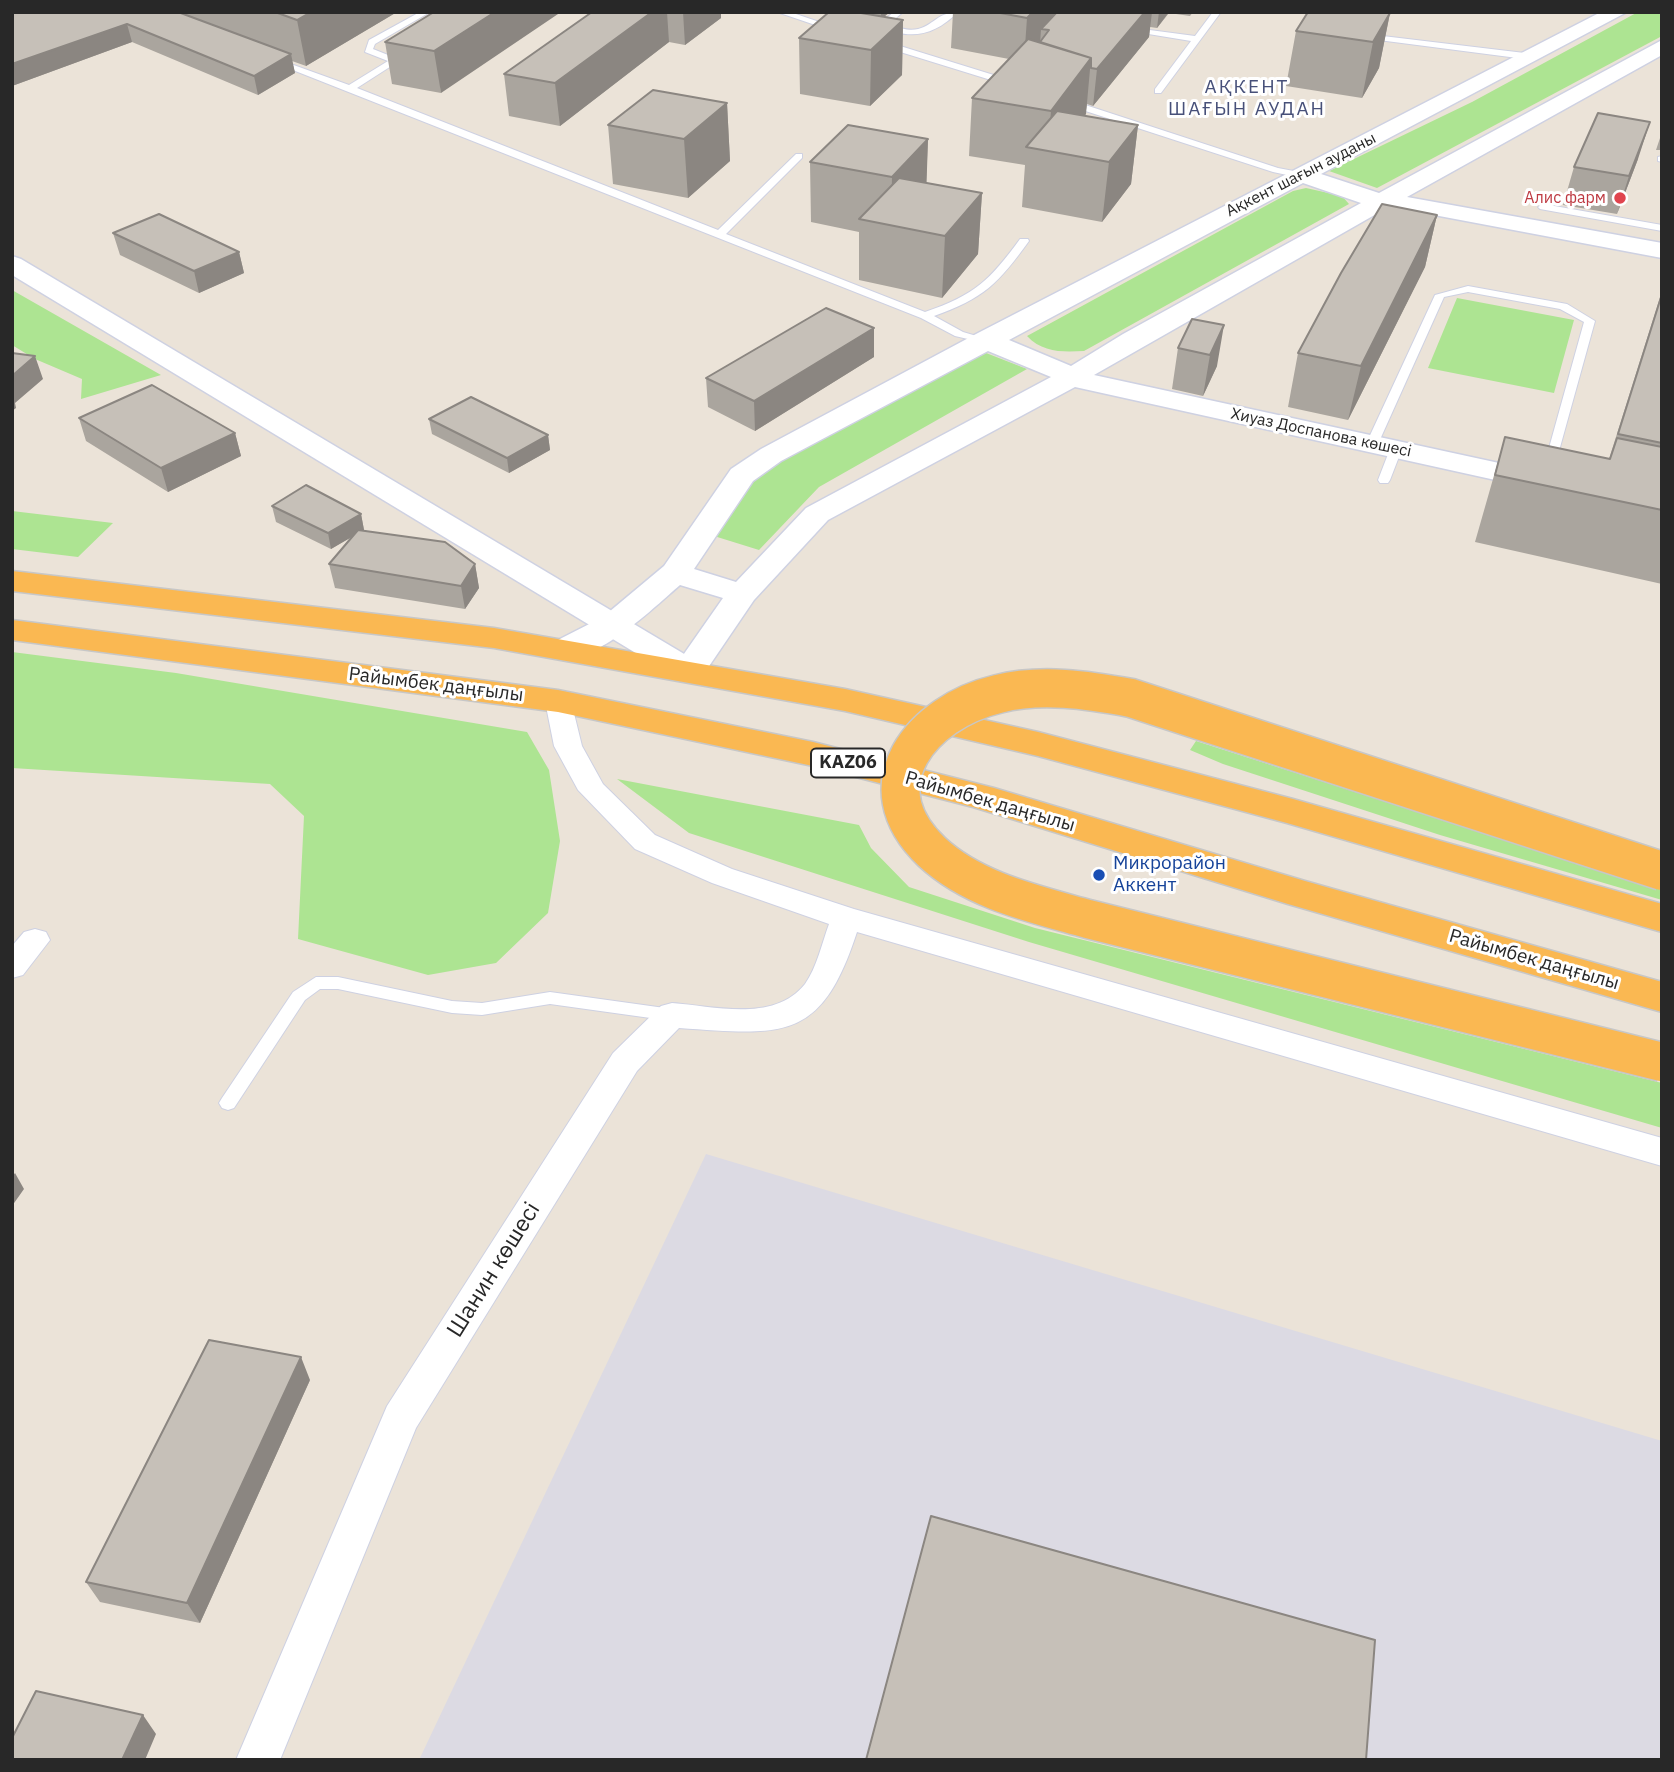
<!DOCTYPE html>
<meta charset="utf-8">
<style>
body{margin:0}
#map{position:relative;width:1674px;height:1772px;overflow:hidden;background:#ebe3d8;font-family:"IBM Plex Sans",sans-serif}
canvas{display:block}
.frame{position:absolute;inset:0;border:14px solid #282828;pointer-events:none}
</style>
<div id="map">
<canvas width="1674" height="1772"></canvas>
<div class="frame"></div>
</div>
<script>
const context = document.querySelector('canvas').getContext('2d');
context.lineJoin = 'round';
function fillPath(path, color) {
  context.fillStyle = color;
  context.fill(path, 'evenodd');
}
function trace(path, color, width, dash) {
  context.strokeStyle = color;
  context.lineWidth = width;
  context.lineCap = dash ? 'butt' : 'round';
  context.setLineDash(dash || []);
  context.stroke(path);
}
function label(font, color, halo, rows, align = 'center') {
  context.font = font + ' "IBM Plex Sans",sans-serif';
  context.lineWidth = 6;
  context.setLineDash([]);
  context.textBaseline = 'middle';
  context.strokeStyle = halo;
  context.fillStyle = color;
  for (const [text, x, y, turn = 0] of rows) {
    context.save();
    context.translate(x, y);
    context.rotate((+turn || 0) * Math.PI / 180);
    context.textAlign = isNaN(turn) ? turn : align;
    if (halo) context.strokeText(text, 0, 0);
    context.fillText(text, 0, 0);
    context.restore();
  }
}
const industrial = new Path2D(`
 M706 1154 1662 1441V1760H419Z`);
const green = new Path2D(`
 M1638 12H1662V36L1377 188 1329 171 1472 102Z
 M1306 188 1342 196 1349 204 1084 351C1063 352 1043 353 1027 336L1293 191Z
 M12 290 161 375 81 399 82 379 35 359 12 345Z
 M1457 298 1574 320 1554 393 1428 368Z
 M981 351 1027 369 819 487 759 550 714 536 758 473Z
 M12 511 113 523 78 557 12 549Z
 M12 652 176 673 527 732 549 770 560 841 548 913 496 963 428 975 298 939 304 816 270 784 12 768Z
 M1196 741 1662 890V900L1440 835 1223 764 1190 750Z
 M617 779 859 825 871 848 909 887 1035 928 1662 1083V1128L1029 942 689 833Z`);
const service = new Path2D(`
 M420 12H430L375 44 373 49 393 57 407 49 410 50V54L357 88 718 230 796 154H802V158L726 234 925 312C975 295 990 280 1020 239H1028L1029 241C999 283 983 299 934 316L963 332 990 340 985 343 955 336 921 318 270 61 277 59 349 85 388 61 365 52 369 40Z
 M777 12H790L840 29 833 31Z
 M894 12H903L889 24C930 42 929 12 958 12 934 36 911 40 880 27V23Z
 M1213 12H1221L1161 93H1155V89L1191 41 1130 31H1127V27L1195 36Z
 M1366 34 1533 54 1537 57 1533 60 1363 38 1362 36Z
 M884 41 1013 81 1014 83 1007 85 881 46 880 44Z
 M1067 99 1278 168 1304 173 1306 175 1301 178 1273 172 1064 104 1063 102Z
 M1662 156V162L1658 161V157Z
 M1543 204 1662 225V231L1540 209 1538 207Z
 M1468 286 1567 304 1595 321 1554 469 1550 470 1544 466 1584 322 1560 309 1468 292 1444 297 1378 444 1372 448 1366 444 1435 295Z
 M1396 445 1402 449 1390 480 1388 483H1380L1378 480 1390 449Z
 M316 977H338L452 1001 482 1003 550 992 672 1009 678 1010 680 1015 678 1020 672 1021 550 1004 482 1015 452 1013 338 989H320L305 1000 234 1108 228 1110 222 1108 219 1103 222 1098 293 992Z`);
const minor = new Path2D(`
 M558 693 567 695 571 701 582 746 603 784 655 835 732 869 854 909 1662 1138V1166L857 932C821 1043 783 1035 679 1028L637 1071 416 1428 280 1760H236L387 1406 613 1053 661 1006 672 1003C714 1006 774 1023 805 984 817 967 822 943 829 924L712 883 635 849 578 790 554 746 545 701 549 695Z
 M35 929 46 932 50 940 23 975 12 978V946L24 932Z`);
const tertiary = new Path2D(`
 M1601 12H1627L1321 174 1379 193 1662 40V55L1407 197 1662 243V258L1418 212 1385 209 1094 375 1545 473 1556 476 1560 482 1556 488 1545 491 1075 387 828 520 754 600 701 678 689 682 677 678 672 671 723 598 680 585C651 610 593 668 552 657L547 650 552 643 603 617 664 566 731 469 761 449 976 334ZM1303 183 1361 203 1123 334 1071 366 1009 340ZM988 351 1051 377 806 508 736 582 694 569 753 481 781 461Z`);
const secondary = new Path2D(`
 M12 256 21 259 701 664 706 671 701 678 689 682 677 678 12 275Z`);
const trunk = new Path2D(`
 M12 571 494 628 845 689 1038 732 1293 799 1662 904V932L1287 823 1038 756 845 711 494 648 12 591Z
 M12 620 558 690 813 742 994 788 1305 881 1662 982V1012L1288 904 973 807 813 766 558 712 12 640Z`);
const trunkBridge = new Path2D(`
 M1662 871 1131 698C1088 690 1041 683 998 694 922 712 861 785 932 852 974 891 1035 904 1088 919L1662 1062`);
const wall = new Path2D(`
 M14 12H397L306 66 292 61 295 73 258 95 132 42 12 86V13Z
 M434 12 441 93 392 84 385 42Z
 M592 12H722L721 13V18L685 45 669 42 560 126 509 116 504 74Z
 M829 12H890L884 17 903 20 902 75 870 106 800 94 799 38Z
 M953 12H1193L1190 16 1169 13 1157 28 1150 27 1149 37 1093 106 1087 104 1085 116 1138 125 1131 184 1102 222 1022 207 1025 165 969 156 972 98 1009 59 951 48Z
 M1390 13 1379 68 1362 98 1286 86 1296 31Z
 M727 103 730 161 688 198 613 184 608 125Z
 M1662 132V150H1656Z
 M928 139 926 183 982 193 978 254 942 298 859 280V232L811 222 810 162Z
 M1638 159 1617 214 1563 205 1574 167Z
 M1437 215 1425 267 1348 420 1288 407 1298 353Z
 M113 233 239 252 244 273 199 293 120 255Z
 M1662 291V584L1475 542 1505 437 1609 459Z
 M1192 319 1217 366 1203 396 1172 389 1178 348Z
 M874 357 755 431 708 407 706 378Z
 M79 418 235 433 241 456 168 492 86 441Z
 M429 419 548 435 550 450 509 473 432 434Z
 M272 506 361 514 364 530 475 564 479 588 465 609 335 588 329 564 351 537 331 549 276 522Z
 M310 1380 200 1623 100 1602 86 1582Z`);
const shadedWall = new Path2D(`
 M311 12H397L306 66 297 20Z
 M495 12H561L441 93 434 51Z
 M652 12H667L669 42 560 126 555 83Z
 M683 12H722L721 13V18L685 45Z
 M881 12H890L881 19Z
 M1033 12H1072L1049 30 1041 29 1040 45 1024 61 1027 18Z
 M1145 12H1152L1149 37 1093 106 1097 69Z
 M1159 12H1169L1157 28Z
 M1390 13 1379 68 1362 98 1373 42Z
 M903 20 902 75 870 106 871 50Z
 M127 24 132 42 12 86V64Z
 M291 54 295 73 258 95 254 76Z
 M1091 58 1086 114 1058 153 1048 151 1051 111Z
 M727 103 730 161 688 198 684 139Z
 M1650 122 1638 159 1617 214 1629 176Z
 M1138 125 1131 184 1102 222 1109 162Z
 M928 139 926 199 891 225 892 177Z
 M982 193 978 254 942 298 945 236Z
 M1437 215 1425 267 1348 420 1361 366Z
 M239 252 244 273 199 293 194 271Z
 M1224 325 1217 366 1203 396 1210 355Z
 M874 328V357L755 431 754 401Z
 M35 356 43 379 15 403 16 408 12 411V376Z
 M235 433 241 456 168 492 161 468Z
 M548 435 550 450 509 473 507 458Z
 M361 514 364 530 331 549 328 533Z
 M475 564 479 588 465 609 461 586Z
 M15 1173 24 1189 12 1206V1177Z
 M301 1357 310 1380 200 1623 187 1603Z
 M143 1715 156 1734 145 1760H122Z`);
const building = new Path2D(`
 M14 12H178L291 54 254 76 127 24 12 64V13Z
 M275 12H311L297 20Z
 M434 12H495L434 51 385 42Z
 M592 12H652L555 83 504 74Z
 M829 12H855L903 20 871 50 799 38Z
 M995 12H1033L1027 18Z
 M1057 12H1145L1097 69 1091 68V58L1040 42 1049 30 1041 29Z
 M1308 12H1385L1390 13 1373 42 1296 31Z
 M1028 39 1091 58 1051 111 972 98Z
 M653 90 727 103 684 139 608 125Z
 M1057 111 1138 125 1109 162 1026 147Z
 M1598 113 1650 122 1629 176 1574 167Z
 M848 125 928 139 892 177 810 162Z
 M899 178 982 193 945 236 859 219Z
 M1382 204 1437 215 1361 366 1298 353 1341 273Z
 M159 214 239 252 194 271 113 233Z
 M1662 294V443L1618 434Z
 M826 308 874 328 754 401 706 378Z
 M1192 319 1224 325 1210 355 1178 348Z
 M12 353 35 356 12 376Z
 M152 385 235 433 161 468 79 418Z
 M471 397 548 435 507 458 429 419Z
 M1505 437 1610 459 1617 438 1662 447V510L1495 475Z
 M306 485 361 514 328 533 272 506Z
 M358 530 445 542 475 564 461 586 329 564Z
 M209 1340 301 1357 187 1603 86 1582Z
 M931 1516 1375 1640 1366 1760H866Z
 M36 1691 143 1715 122 1760H12V1738Z`);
const markers = [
 [1620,198,7,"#e0444e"],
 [1099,875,7,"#1a4fb4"]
];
const farStreetnames = [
 ["Ақкент шағын ауданы",1301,175,-27],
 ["Хиуаз Доспанова көшесі",1321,433,12]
];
const farHealthnames = [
 ["Алис фарм",1606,198]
];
const shields = [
 [848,763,74]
];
const shieldNames = [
 ["KАZ06",848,763]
];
const farQuarternames = [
 ["АҚКЕНТ",1247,88],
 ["ШАҒЫН АУДАН",1247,110]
];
const streetNames = [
 ["Райымбек даңғылы",436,685,7],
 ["Райымбек даңғылы",990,802,16],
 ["Райымбек даңғылы",1534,960,16]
];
const transitNames = [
 ["Микрорайон",1113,864],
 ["Аккент",1113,886]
];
const nearStreetnames = [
 ["Шанин көшесі",494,1270,-58]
];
fillPath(industrial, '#dcdae3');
fillPath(green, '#ade492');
trace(service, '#ced1e2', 2);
trace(minor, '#ced1e2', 2);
trace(tertiary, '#ced1e2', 3);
trace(secondary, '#ced1e2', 3);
trace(trunk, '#c7c7c7', 3);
fillPath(service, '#fff');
fillPath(minor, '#fff');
fillPath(tertiary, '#fff');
fillPath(secondary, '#fff');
fillPath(trunk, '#fab852');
trace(trunkBridge, '#c7c7c7', 41, []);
trace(trunkBridge, '#fab852', 38);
fillPath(wall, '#aaa59e');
fillPath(shadedWall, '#8b8681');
fillPath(building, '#c6c0b8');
trace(building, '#8b8681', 2);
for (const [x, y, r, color] of markers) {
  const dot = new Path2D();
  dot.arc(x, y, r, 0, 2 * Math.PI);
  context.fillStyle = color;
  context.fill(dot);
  trace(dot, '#fff', 2.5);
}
label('16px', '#282828', '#fff', farStreetnames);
label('16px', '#be3a42', '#fff', farHealthnames, 'right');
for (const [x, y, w] of shields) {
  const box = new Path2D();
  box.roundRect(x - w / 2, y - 14.5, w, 29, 5);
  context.fillStyle = '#fff';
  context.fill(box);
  trace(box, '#282828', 2);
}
label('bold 18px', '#282828', null, shieldNames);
context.letterSpacing = '2px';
label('19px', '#475079', '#fff', farQuarternames);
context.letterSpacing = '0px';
label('19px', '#282828', '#fff', streetNames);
label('19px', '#164399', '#fff', transitNames, 'left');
label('23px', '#282828', '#fff', nearStreetnames);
</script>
